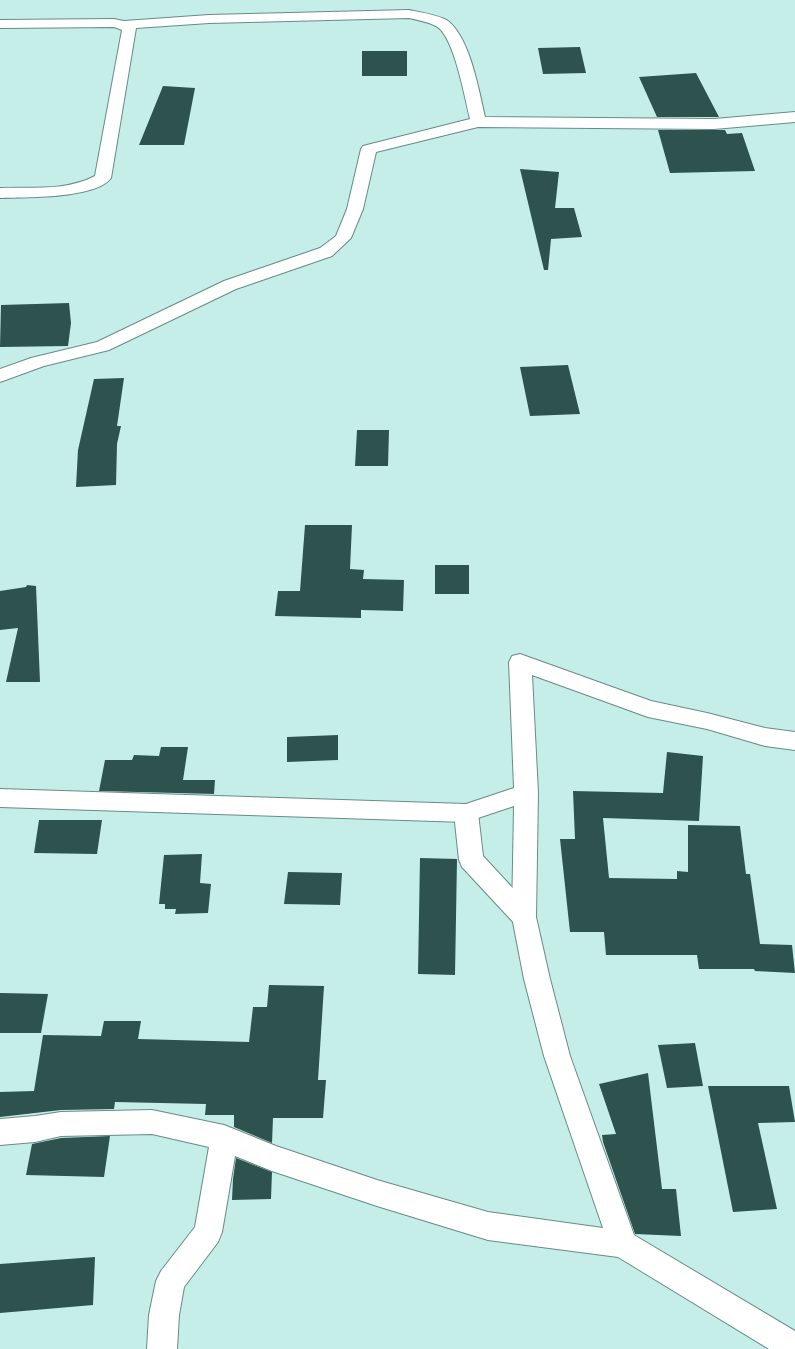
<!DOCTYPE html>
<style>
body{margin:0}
canvas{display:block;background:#c5eee8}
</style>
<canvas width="795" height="1349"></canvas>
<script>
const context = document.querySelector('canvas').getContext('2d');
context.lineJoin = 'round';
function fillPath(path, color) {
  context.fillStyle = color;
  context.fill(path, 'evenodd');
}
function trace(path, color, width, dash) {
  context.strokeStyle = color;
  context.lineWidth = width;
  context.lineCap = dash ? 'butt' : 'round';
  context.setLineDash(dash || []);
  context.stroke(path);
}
const building = new Path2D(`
 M580 47 586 73 543 74 538 48Z
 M362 51H407V76H362Z
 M696 73 719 117H657L639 77Z
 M163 86 195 88 184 145H139Z
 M658 130H725L727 134 742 133 755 171 670 173Z
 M520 169 559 172 555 208H574L582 237 551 239 548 270H544Z
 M69 303 71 323 68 346 0 347 1 305Z
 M568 365 580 414 530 416 520 367Z
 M124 378 117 426H121L117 444 116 485 76 487 78 450 94 379Z
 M357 430H389L388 466H355Z
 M305 525H352L350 569 364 570 363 579 404 580 403 611 361 610V618L275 616 278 591H300Z
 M435 565H469V594H435Z
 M27 585 36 586 40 682H6L18 628 0 630V591L26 587Z
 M338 735V760L287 762V737Z
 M161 747H188L183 780H215L214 794 99 791 105 760H132L134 755 159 756Z
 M667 752 703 756 699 821 603 818 609 878 677 879V871L688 872V825L740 826 746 874H750L760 944 792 945 795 973 755 971 754 969H699L697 955H606L604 932H570L560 839H575L573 791 663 793Z
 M39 820H102L97 854 34 853Z
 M202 854 200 883 211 884 208 913 175 914 176 909H165V904H159L164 855Z
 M420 858 457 859 455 975 418 974Z
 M288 872 342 873 340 905 284 904Z
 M269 985 324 986 318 1080H326L323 1118H273L272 1143 234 1127V1115H205L206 1104 115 1102 114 1109 61 1110 0 1117V1092L34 1091 43 1035 101 1036 104 1021H141L138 1039 249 1042 253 1007H267Z
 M0 993 48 994 41 1033H0Z
 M695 1043 703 1086 667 1088 658 1045Z
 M648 1073 662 1189H676L681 1236 635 1234 603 1142 602 1135 616 1134 599 1084Z
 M708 1086H789L795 1122 758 1123 777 1209 733 1212Z
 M110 1136 104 1177 26 1175 32 1144 61 1138Z
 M236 1158 272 1172 271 1199 232 1200 233 1179Z
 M95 1257 93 1305 0 1313V1264Z`);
const street = new Path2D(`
 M409 10C418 12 440 15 448 21 470 38 479 91 485 117L714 119 795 112V122L714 129 478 127 376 152 363 209 351 238 332 256 236 289 109 350 44 366 0 382V369L31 358 97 342 224 281 320 248 336 236 347 209 361 149 363 146 470 119C465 99 454 35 436 26 428 22 418 20 409 18L209 23 136 28 111 178C96 199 24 197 0 198V188C32 187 67 191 95 176L122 30 114 27 0 28V20L114 19 124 21 209 15Z
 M520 654 651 701 707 713 765 728 795 732V750L765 746 707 729 648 717 532 675 538 793 536 917 550 979 570 1056 634 1235 795 1331V1349H769L618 1257 488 1240 377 1206 272 1171 235 1156 222 1232 218 1242 184 1287 179 1315 177 1349H147L149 1315 156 1281 161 1271 195 1227 209 1147 152 1134 61 1136 35 1142 0 1145V1119L35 1116 61 1112 152 1110 224 1125 276 1146 377 1180 488 1212 603 1228 544 1056 524 979 512 917 514 806 466 822 0 807V789L466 804 514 788 509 662 512 656Z`);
const secondary = new Path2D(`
 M466 804 474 806 478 813 483 856 533 910 536 917 533 924 524 927 515 924 462 867 459 860 454 813 458 806Z`);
fillPath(building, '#2e524e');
trace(street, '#668c86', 2);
trace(secondary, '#668c86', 2);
fillPath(street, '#fff');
fillPath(secondary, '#fff');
</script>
